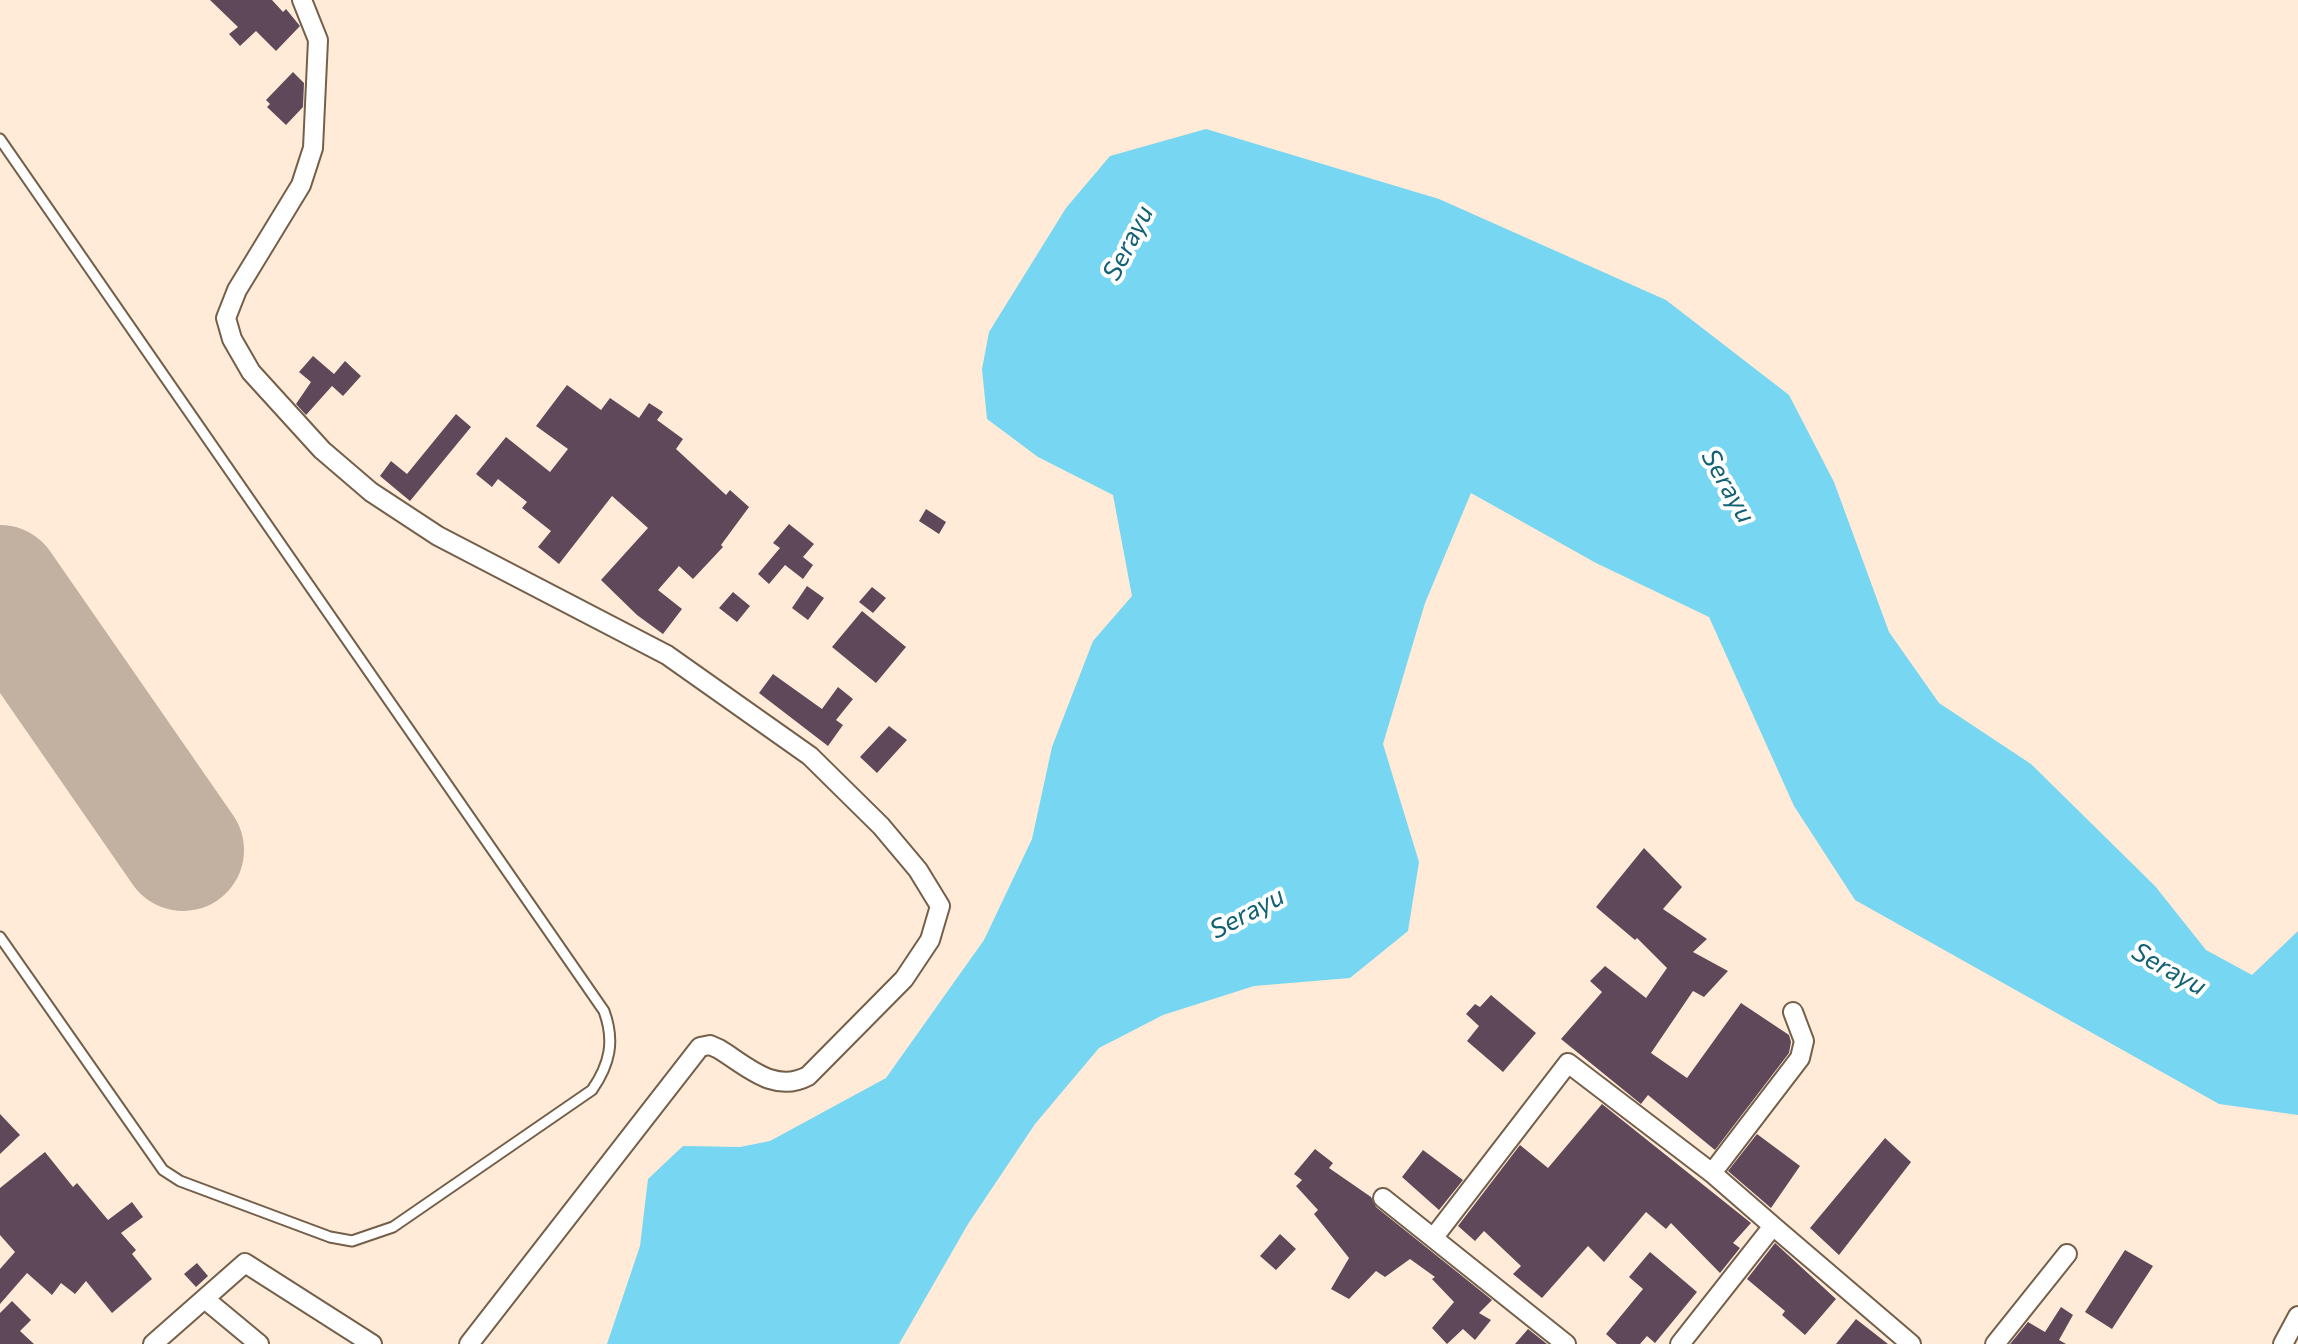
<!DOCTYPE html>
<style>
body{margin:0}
canvas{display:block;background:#ffebd7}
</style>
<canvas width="2298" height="1344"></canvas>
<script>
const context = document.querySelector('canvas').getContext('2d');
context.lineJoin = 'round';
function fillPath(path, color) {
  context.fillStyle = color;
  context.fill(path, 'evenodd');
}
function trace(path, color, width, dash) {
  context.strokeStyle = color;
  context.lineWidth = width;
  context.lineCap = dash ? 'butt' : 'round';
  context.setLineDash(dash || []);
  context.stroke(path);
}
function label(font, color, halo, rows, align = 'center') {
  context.font = font + ' Commissioner,sans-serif';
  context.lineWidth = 8;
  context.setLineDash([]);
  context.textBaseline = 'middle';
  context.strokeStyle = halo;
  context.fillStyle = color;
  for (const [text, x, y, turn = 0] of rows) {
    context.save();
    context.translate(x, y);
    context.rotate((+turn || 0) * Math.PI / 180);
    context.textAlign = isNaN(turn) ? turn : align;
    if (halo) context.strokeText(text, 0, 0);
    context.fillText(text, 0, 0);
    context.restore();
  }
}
const water = new Path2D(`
 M1206 129 1439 199 1666 300 1789 395 1834 482 1889 632 1939 703 2031 764 2155 886 2206 950 2252 975 2298 931V1115L2219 1104 1855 900 1794 806 1709 617 1596 563 1471 493 1425 603 1383 744 1419 862 1408 931 1350 978 1254 986 1163 1015 1099 1048 1035 1124 968 1224 899 1344H607L640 1246 648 1179 683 1146 740 1147 770 1141 886 1078 984 940 1032 839 1052 747 1093 641 1132 596 1113 495 1038 457 987 419 982 369 989 332 1066 208 1110 156Z`);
const runway = new Path2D(`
 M0 586 183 850`);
const building = new Path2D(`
 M210 0H272L283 12 286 9 300 26 276 51 256 31 240 46 229 34 238 27Z
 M293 72 304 83 303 107 286 125 267 107 270 104 266 100Z
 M313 356 334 374 345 361 361 376 343 396 332 386 306 415 296 404 311 382 299 372Z
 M567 385 601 410 610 398 639 418 649 403 663 412 657 420 683 439 676 449 726 495 730 490 749 507 721 545 723 547 693 579 679 566 658 590 682 609 663 634 637 615 601 580 648 528 612 496 559 564 538 547 551 531 522 508 527 502 498 479 492 487 476 474 506 437 550 472 568 449 536 426Z
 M456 414 471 427 410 501 380 476 391 461 407 474Z
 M926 509 946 522 939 534 919 521Z
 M789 524 814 544 803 557 813 565 803 579 785 565 769 584 758 574 780 548 773 543Z
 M807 586 824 598 808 620 792 608Z
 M872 587 886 598 873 613 859 602Z
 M733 592 750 606 737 622 719 608Z
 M862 611 906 647 876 683 832 647Z
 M773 674 822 709 838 687 853 699 836 720 843 725 828 746 759 693Z
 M889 726 907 740 877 773 860 757Z
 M1644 848 1682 887 1663 909 1707 939 1693 952 1728 971 1704 997 1693 991 1651 1053 1687 1078 1741 1003 1789 1035 1791 1042 1789 1053 1715 1150 1648 1095 1641 1104 1561 1039 1602 992 1590 981 1605 966 1646 998 1667 968 1637 938 1635 940 1596 907Z
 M1491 995 1536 1033 1503 1072 1467 1041 1479 1026 1466 1014 1475 1004 1480 1007Z
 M1602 1104 1751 1223 1733 1243 1740 1248 1720 1273 1671 1223 1666 1229 1646 1212 1604 1262 1588 1246 1542 1298 1513 1274 1521 1266 1484 1231 1475 1241 1458 1226 1520 1145 1548 1168Z
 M0 1114 20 1135 0 1154Z
 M1757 1134 1800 1166 1771 1208 1728 1171Z
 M1885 1138 1911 1162 1839 1255 1810 1228Z
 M1315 1149 1333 1163 1329 1168 1371 1197 1376 1207 1492 1300 1479 1313 1491 1320 1475 1340 1463 1329 1447 1344 1432 1328 1454 1302 1432 1279 1435 1277 1410 1259 1385 1277 1376 1271 1349 1299 1331 1289 1349 1258 1314 1214 1318 1210 1296 1186 1302 1180 1294 1174Z
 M1423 1150 1463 1180 1439 1210 1402 1177Z
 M45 1152 73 1187 77 1183 108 1220 132 1202 143 1217 121 1233 136 1250 132 1254 152 1279 112 1313 86 1281 75 1294 61 1283 52 1295 27 1273 0 1304V1269L15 1252 0 1235V1188Z
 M1280 1234 1296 1249 1276 1270 1260 1256Z
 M1775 1243 1836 1299 1805 1335 1782 1315 1785 1311 1747 1279Z
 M2125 1250 2153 1266 2112 1329 2085 1312Z
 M1650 1252 1697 1292 1655 1343 1647 1336 1640 1344H1617L1606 1334 1643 1289 1629 1277Z
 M197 1263 208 1276 196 1287 184 1274Z
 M12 1301 31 1320 20 1331 34 1344H0V1313Z
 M2061 1307 2073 1315 2059 1340 2066 1344H2010L2028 1322 2045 1332Z
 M1856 1319 1888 1344H1836Z
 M1528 1329 1547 1344H1515Z`);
const service = new Path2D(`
 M0 139 604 1011C615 1041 610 1064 592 1090L393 1227 352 1241 330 1237 180 1181 163 1170 0 937`);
const minor = new Path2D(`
 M302 0 318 40 313 148 301 185 237 290 226 318 232 339 251 372 322 450 371 492 438 536 667 655 810 756 881 826 918 870 940 906 930 940 904 979 808 1076C774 1094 747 1066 719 1049L710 1045 700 1047 469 1344
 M1712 1173 1800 1058 1804 1041 1793 1012
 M1383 1198 1566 1344
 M1434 1237 1568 1063 1712 1173 1773 1226
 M206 1300 259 1344
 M153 1344 245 1263 372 1344
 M1680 1344 1773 1226 1911 1344
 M1995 1344 2067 1254
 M2283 1344 2298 1316`);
const waterNames = [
 ["Serayu",1128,243,-63],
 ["Serayu",1728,486,60],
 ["Serayu",1247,913,-28],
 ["Serayu",2169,969,29]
];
fillPath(water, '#77d6f1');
trace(runway, '#c2b1a0', 122);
fillPath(building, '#5f485a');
trace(service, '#745f4a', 13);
trace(minor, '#745f4a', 22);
trace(service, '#fff', 9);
trace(minor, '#fff', 18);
label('italic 26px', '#126274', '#fff', waterNames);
</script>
